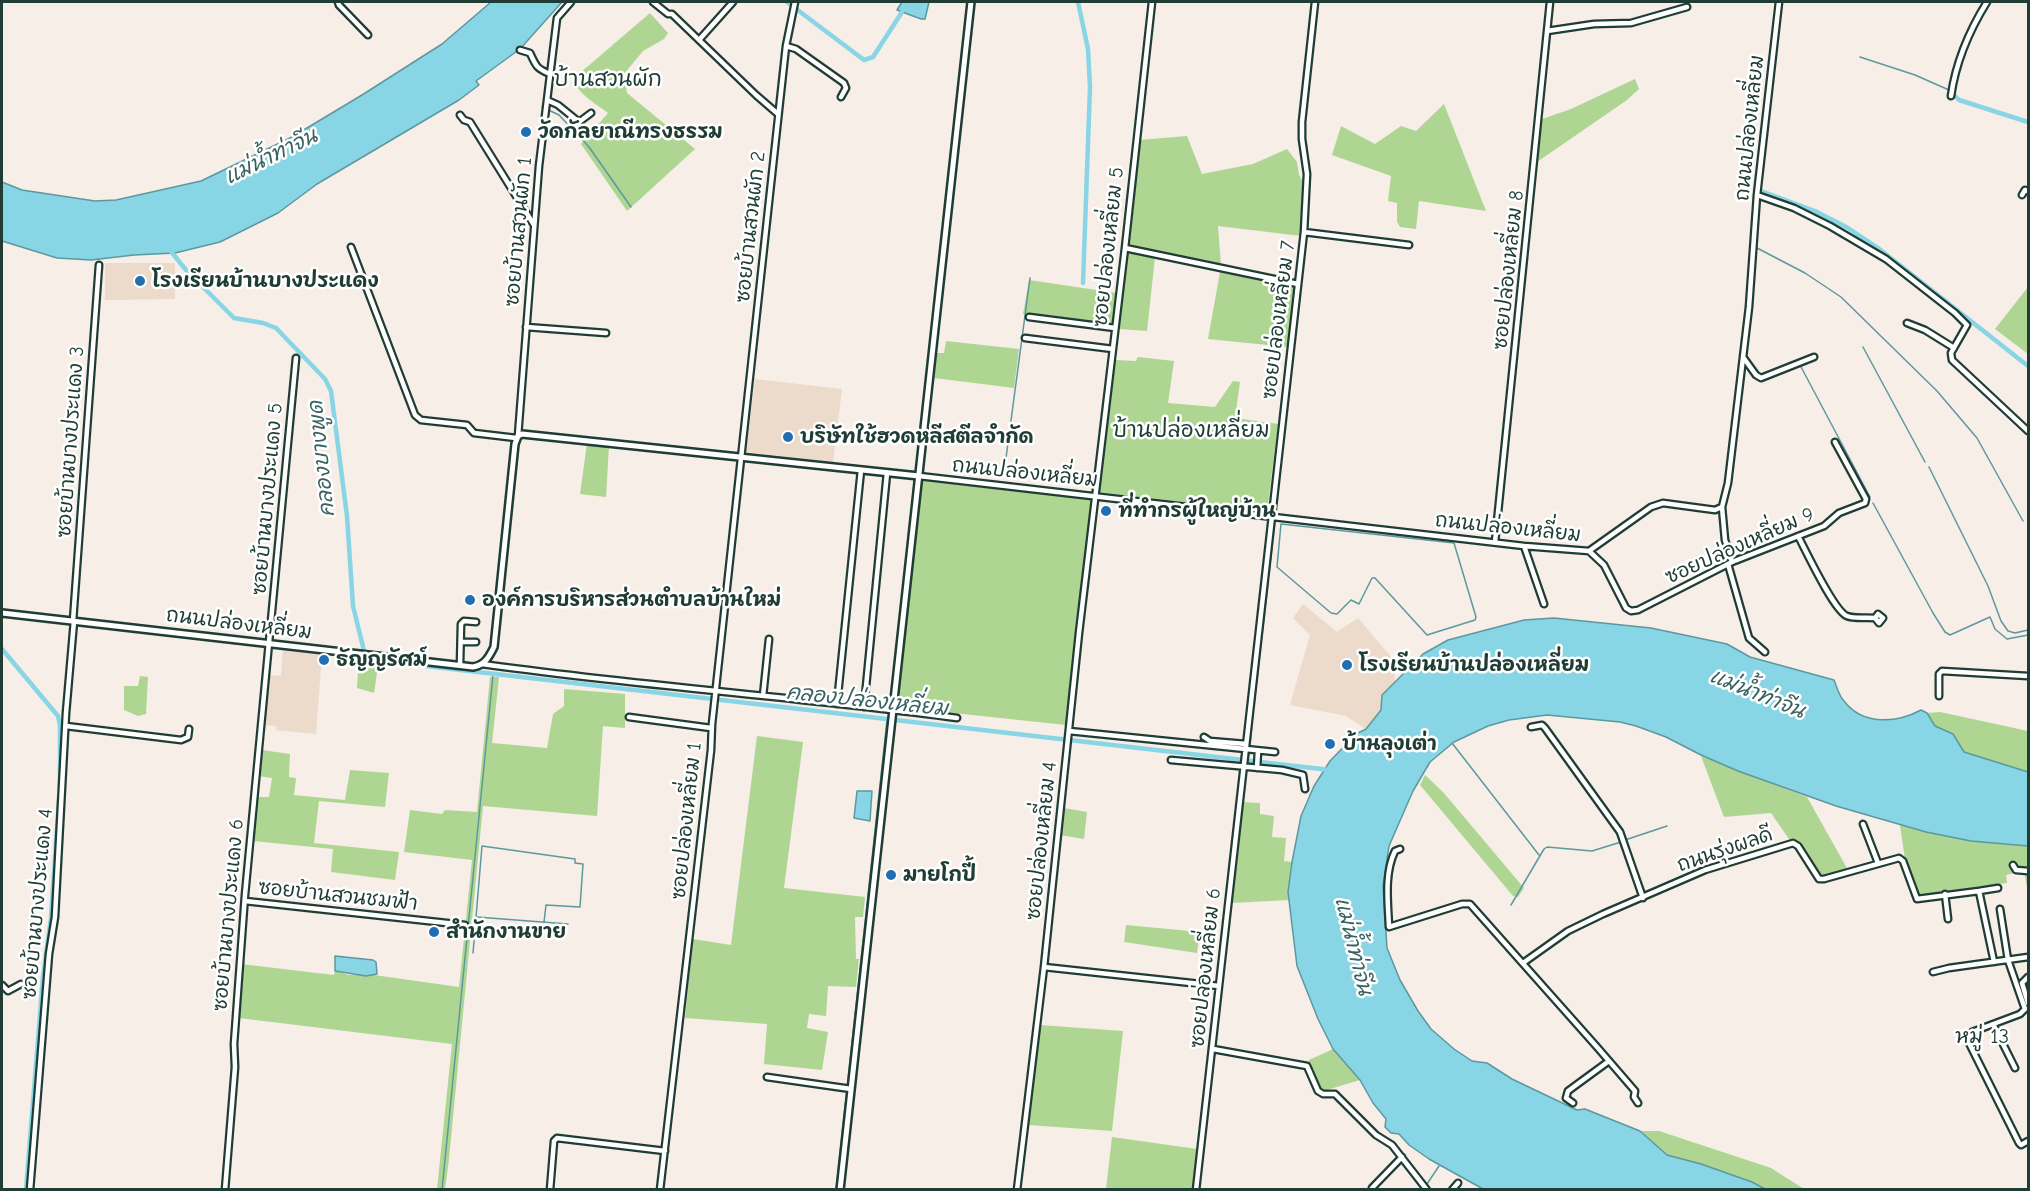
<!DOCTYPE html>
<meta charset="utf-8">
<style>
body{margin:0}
#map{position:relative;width:2030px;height:1191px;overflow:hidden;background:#f6eee7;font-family:"Comic Neue",sans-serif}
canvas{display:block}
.frame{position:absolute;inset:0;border:3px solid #1f3d34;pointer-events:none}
</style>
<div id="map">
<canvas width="2030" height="1191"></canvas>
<div class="frame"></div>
</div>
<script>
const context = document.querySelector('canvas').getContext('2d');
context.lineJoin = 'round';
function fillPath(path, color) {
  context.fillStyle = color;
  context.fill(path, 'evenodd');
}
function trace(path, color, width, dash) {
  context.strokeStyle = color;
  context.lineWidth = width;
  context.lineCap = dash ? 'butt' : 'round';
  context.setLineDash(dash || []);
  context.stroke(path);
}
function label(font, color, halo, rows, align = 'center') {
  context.font = font + ' "Comic Neue","Playpen Sans Thai",sans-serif';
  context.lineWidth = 5;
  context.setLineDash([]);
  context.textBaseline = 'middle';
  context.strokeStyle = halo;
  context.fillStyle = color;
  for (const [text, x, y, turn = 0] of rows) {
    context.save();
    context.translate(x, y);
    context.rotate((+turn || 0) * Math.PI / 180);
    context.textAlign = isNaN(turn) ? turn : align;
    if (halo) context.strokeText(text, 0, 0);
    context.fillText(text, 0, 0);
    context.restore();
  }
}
const built = new Path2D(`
 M105 263H175V299L105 300Z
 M755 379 842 389 833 462 746 452Z
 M1303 604 1337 632 1358 618 1393 659 1395 681 1382 695 1381 710 1366 729 1346 716 1290 705 1310 635 1293 618Z
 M283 649 322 653 316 734 276 730V726L264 725 268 675 281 676Z`);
const green = new Path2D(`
 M650 13 668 33 664 39 643 51 624 74 627 93 695 149 627 211 581 144 608 113C596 104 578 94 573 79Z
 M1635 79 1639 89 1627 100 1537 162 1539 120 1571 109Z
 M1444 104 1486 211 1419 201 1416 229 1400 227 1397 222V203L1388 201 1391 176 1332 155 1341 126 1375 144 1401 126 1416 131Z
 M1187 136 1202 174 1253 164 1287 149 1297 162 1299 175 1304 184 1301 236 1218 226 1221 266 1127 246 1139 140Z
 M1127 252 1155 257 1147 331 1119 329Z
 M1220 272 1295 286 1288 347 1208 339Z
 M1029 280 1117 293 1113 324 1023 314Z
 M2028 287V354L1995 329Z
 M946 341 1019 349 1014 388 934 378 937 353H944Z
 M1138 357 1174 361 1168 403 1215 407 1233 381 1240 382 1235 418 1278 424 1267 512 1098 492 1115 360 1136 361Z
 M587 443 609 446 606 497 580 494Z
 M921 480 1090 498 1092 501 1066 725 897 707Z
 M359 656 377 658 379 660 374 693 357 688Z
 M140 676 148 677 146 714 138 716 124 710V686H138Z
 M490 677H499L492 743 547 748 553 714 564 706V689L625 694V728L603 726 597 816 483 806 449 1159 445 1189H437L452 1044 239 1018 241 964 334 975 335 971 349 975H374L459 987 472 860 404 852 410 810 442 814 445 810 477 812Z
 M1940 712 2028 731V772L1964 752 1953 734 1935 726 1927 713Z
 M757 736 803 742 784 888 865 897 863 917H855L856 959H859L856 987 828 986 826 1016 809 1014 807 1028 828 1032 822 1070 764 1064 767 1024 685 1018 693 939 731 945Z
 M262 750 290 754 289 777 296 778 294 795 345 800 350 770 389 773 385 807 319 801 314 843 399 852 395 880 331 872 333 849 253 841 257 797H269L272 778 258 776Z
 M1701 756 1807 797 1848 870 1824 878 1818 876 1797 842 1789 839 1771 813 1724 817Z
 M1425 775 1443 792 1524 888 1518 897 1513 896 1420 785Z
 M1241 802 1260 803V814L1274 816 1272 837 1286 838 1284 861 1292 862 1289 900 1231 903Z
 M1064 808 1087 812 1084 839 1060 835Z
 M1900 825 1971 841 2028 846V893L2024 871 2006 875 2007 883 1922 897 1917 895 1905 860Z
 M1126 925 1200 932 1197 953 1124 942Z
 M1040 1025 1123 1031 1112 1131 1029 1125Z
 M1333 1049 1360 1080 1320 1092 1308 1065 1309 1060Z
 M1640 1131H1659L1771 1168 1804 1189H1765L1752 1182 1701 1164 1667 1155Z
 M1112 1137 1197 1149 1193 1189H1106Z`);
const water = new Path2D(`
 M491 2H562L520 49 476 81 479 85 459 100 317 184 278 213 220 242 175 253 134 255 91 260 57 258 2 241V182L22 190 95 201 116 200 201 181 292 137 362 95 442 44Z
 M902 2H929L925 19H921L897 10Z
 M1554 618 1651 628 1727 644 1750 657 1834 680C1837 687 1839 696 1844 701 1863 726 1897 723 1921 710L1927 713 1935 726 1953 734 1964 752 2028 772V846L1971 841 1926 832 1836 806 1738 771 1701 755 1666 737 1636 726 1620 722 1547 715 1509 720 1488 726 1454 742 1430 762 1413 791 1389 846 1383 886 1387 948 1400 980 1418 1011 1431 1029 1454 1049 1472 1061 1487 1063 1512 1079 1577 1110 1585 1109 1640 1131 1667 1155 1701 1164 1752 1182 1765 1189H1483L1429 1159 1409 1145 1399 1134 1391 1133 1385 1127 1386 1119 1373 1103 1360 1080 1333 1049 1318 1019 1297 966 1288 892 1292 862 1301 816 1314 786 1330 761 1356 734 1366 729 1381 710 1382 695 1423 654 1448 640 1524 620Z
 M857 791H872L870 821 854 818Z
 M335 956 373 960 376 962 377 974 366 976 335 971Z`);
const stream = new Path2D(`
 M1860 57 1915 75 1949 90
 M542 107 559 115 589 147 631 207
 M1757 248 1805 273 1841 297 1937 391 1977 438 2023 521
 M1863 347 1925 462
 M1800 365 1870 497
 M1006 458 1030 278
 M1929 467 1988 586 2001 621 2008 631 2015 633 2028 630
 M1873 503 1933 613 1945 632 1950 635 1990 617 1995 629 2007 639 2028 635
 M1281 524 1454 543 1476 617 1475 620 1427 635 1375 578H1372L1359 604 1351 600 1337 614 1331 613 1277 567Z
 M1269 575 1275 520
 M1254 706 1268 583
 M1452 743 1539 855
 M1250 746 1253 713
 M1248 760 1249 753
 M1625 840 1667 826
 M1511 905 1544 849 1547 847 1592 851 1621 842
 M477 917 568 924
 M473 953 482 846 575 859V863L583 864 580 907 546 905 544 922
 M1202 1155 1215 1052
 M442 1190 493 675
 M836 1190 887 720
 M1423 1190 1439 1166`);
const canal = new Path2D(`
 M787 2 864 60 873 57 902 12
 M1078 2 1088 49 1090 87 1083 283
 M1954 95 1959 100 2028 122
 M1761 191 1815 211 1848 228 1878 248 2028 366
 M169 249 186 270 234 318 263 323 276 328 325 379 331 391 347 516 353 606 366 659 373 662 382 661 1330 770
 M2 649 58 716 60 725V787
 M26 1190 43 977 51 918 59 801`);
const minor = new Path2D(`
 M338 2 339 5 368 35
 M653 2 668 14H672L756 95 778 114
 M1547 31 1594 24 1631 23 1687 7
 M699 40 733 2
 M786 46 796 49 844 83 846 88 841 97
 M520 50 530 53C536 66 536 68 550 74
 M1951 96C1956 61 1969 31 1987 2
 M547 100 558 105 579 122 591 113
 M460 115 464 120 470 122 534 225
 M1757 195 1794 208 1830 226 1886 259 1955 313 1967 325 1951 353 1952 360 2028 431
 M2022 195 2025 190 2028 191
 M1304 232 1409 245
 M351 247 415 415 421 420 467 425 474 433 516 438
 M1125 248 1298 284
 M1029 317 1115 328
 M1907 323 1925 330 1954 348
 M526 327 606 333
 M1025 338 1113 349
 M1743 357 1756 375 1761 378 1814 357
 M518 436 539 166 557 18 571 2
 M919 476 1524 546 1589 551 1651 507 1663 503 1715 510 1722 507 1728 483 1749 307 1757 195 1779 2
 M1722 507 1725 540 1732 562
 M1798 536C1806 551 1834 611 1847 616 1854 619 1866 617 1875 618L1878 614 1883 618 1879 623 1875 618
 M1495 542 1550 2
 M1524 546 1544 604
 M1589 551 1604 565 1626 608 1631 611 1638 610 1732 562 1824 526 1839 513 1865 503 1866 499 1835 442
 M1728 564 1749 638 1765 652
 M73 621 99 265
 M461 642H476
 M482 664C640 686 799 697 957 718
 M460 665 461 624 464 621 476 622
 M763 696 769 639
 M1939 696V674L1942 671 2028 676
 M837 704 861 470
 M864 707 887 473
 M629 717 711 728
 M66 726 181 740 188 737 189 729
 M1531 727 1542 725 1545 728 1620 832 1643 898
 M1069 731 1275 752
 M1204 737 1210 741 1246 744
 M1171 760 1282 770 1303 775 1305 789
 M1257 768 1258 751
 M1863 824 1878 863
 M1400 849 1395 851C1384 874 1388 902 1389 927L1462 904H1470L1597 1047 1635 1091 1634 1097 1638 1103
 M2013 865 2016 870 2028 871
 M1979 891 1998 888
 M1945 894 1948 919
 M245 901 465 925
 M2000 909 2008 960 2025 1009 2020 1014 1972 1032 1967 1039 2019 1143 2021 1145 2028 1141
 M1523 963 1568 931 1603 914 1705 870 1793 843 1798 846 1819 879H1824L1899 858 1903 861 1917 899 1979 891 1994 962
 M1044 967 1219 986
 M1933 972 1949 968 2028 957
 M2028 977 2022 983 2028 1003
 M2 985 8 991 21 984
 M1993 1024 2015 1068
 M1213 1049 1307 1066 1318 1091 1323 1094H1335L1376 1135 1392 1145 1427 1190
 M767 1077 851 1089
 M1573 1103 1566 1098 1568 1091 1609 1061
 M1372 1188 1402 1157
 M30 1190 49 954 55 917 66 713 74 621
 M225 1190 235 1067 234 1044 245 895 296 358
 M550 1190 554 1141 557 1138 665 1151
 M660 1190 711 750 712 724 786 46 795 2
 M1017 1190 1044 967 1079 633 1125 248 1152 2
 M1196 1190 1304 232 1307 174 1302 139V122L1315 2
 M1452 1190 1458 1183`);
const tertiary = new Path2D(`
 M2 613 473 667C485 665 489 657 494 647L515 444 518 436 522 434 919 476
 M840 1190 971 2`);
const markers = [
 [526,132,6,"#1f6fb2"],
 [140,281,6,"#1f6fb2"],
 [788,437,6,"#1f6fb2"],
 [1106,511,6,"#1f6fb2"],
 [470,600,6,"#1f6fb2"],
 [324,660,6,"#1f6fb2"],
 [1347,665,6,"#1f6fb2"],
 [1330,744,6,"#1f6fb2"],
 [891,875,6,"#1f6fb2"],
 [434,932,6,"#1f6fb2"]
];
const streetNames = [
 ["ถนนปล่องเหลี่ยม",1750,128,-84],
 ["ซอยบ้านสวนผัก 2",751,227,-84],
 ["ซอยบ้านสวนผัก 1",519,232,-85],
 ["ซอยปล่องเหลี่ยม 5",1109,247,-84],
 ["ซอยปล่องเหลี่ยม 8",1509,270,-84],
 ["ซอยปล่องเหลี่ยม 7",1279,320,-83],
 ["ซอยบ้านบางประแดง 3",71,442,-86],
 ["ถนนปล่องเหลี่ยม",1025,473,6],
 ["ซอยบ้านบางประแดง 5",268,499,-85],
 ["ถนนปล่องเหลี่ยม",1508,528,6],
 ["ซอยปล่องเหลี่ยม 9",1740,546,-24],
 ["ถนนปล่องเหลี่ยม",239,624,7],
 ["ซอยปล่องเหลี่ยม 1",687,821,-84],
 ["ซอยปล่องเหลี่ยม 4",1042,841,-84],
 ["ถนนรุ่งผลดี",1725,850,-19],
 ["ซอยบ้านสวนชมฟ้า",338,896,6],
 ["ซอยบ้านบางประแดง 4",38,904,-85],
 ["ซอยบ้านบางประแดง 6",229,915,-85],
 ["ซอยปล่องเหลี่ยม 6",1206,968,-84]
];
const poiNames = [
 ["วัดกัลยาณีทรงธรรม",538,132],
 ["โรงเรียนบ้านบางประแดง",152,281],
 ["บริษัทใช้ฮวดหลีสตีลจำกัด",800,437],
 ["ที่ทำกรผู้ใหญ่บ้าน",1118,511],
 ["องค์การบริหารส่วนตำบลบ้านใหม่",482,600],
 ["ธัญญรัศม์",336,660],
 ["โรงเรียนบ้านปล่องเหลี่ยม",1359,665],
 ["บ้านลุงเต่า",1342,744],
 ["มายโกปี้",903,875],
 ["สำนักงานขาย",446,932]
];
const waterNames = [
 ["แม่น้ำท่าจีน",271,157,-26],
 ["คลองบางพูด",322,459,-96],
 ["แม่น้ำท่าจีน",1757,694,22],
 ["คลองปล่องเหลี่ยม",867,701,6],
 ["แม่น้ำท่าจีน",1353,946,76]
];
const neighbourhoodNames = [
 ["หมู่ 13",1982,1037]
];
const quarterNames = [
 ["บ้านสวนผัก",608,80],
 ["บ้านปล่องเหลี่ยม",1191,431]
];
fillPath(built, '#ecdaca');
fillPath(green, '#aed692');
fillPath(water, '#87d5e5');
trace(water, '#5d989e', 1.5);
trace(stream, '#5d989e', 1.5);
trace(canal, '#87d5e5', 4.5);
trace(minor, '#1f3d34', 9);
trace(tertiary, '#1f3d34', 10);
trace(minor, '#fff', 4.5);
trace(tertiary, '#fff', 5);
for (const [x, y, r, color] of markers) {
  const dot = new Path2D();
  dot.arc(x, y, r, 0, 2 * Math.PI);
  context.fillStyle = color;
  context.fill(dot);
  trace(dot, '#fff', 2);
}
label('20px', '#1f3d34', '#fff', streetNames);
label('bold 20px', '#1f3d34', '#fff', poiNames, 'left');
label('italic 21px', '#396360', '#fff', waterNames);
label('21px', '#1f3d34', '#fff', neighbourhoodNames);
label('22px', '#1f3d34', '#fff', quarterNames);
</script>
